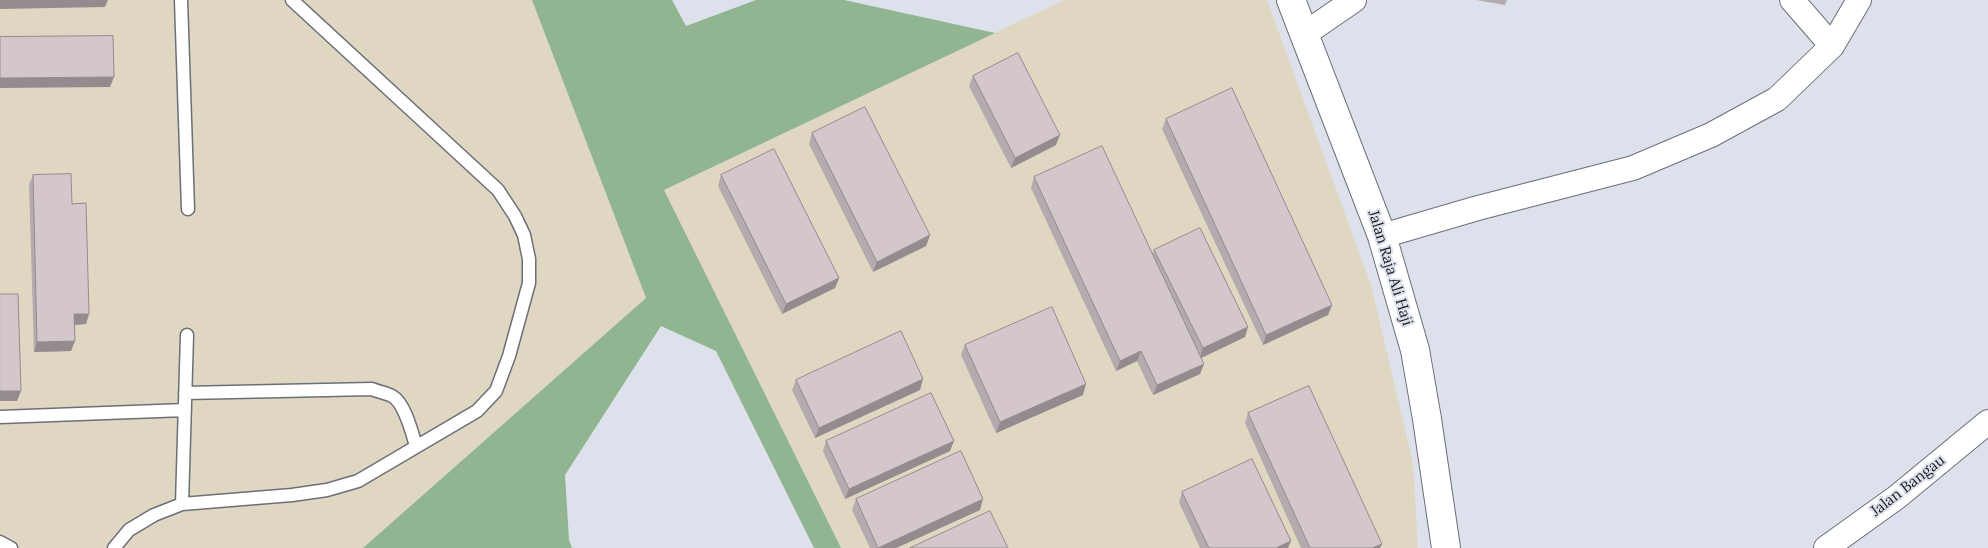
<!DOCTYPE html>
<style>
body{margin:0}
canvas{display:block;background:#dce1eb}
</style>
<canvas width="1988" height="548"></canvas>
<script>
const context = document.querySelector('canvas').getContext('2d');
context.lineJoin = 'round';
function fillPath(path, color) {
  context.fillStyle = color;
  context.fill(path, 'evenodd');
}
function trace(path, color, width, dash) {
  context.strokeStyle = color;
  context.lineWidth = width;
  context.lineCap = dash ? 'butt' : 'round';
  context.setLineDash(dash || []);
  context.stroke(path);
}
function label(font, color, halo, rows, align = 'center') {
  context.font = font + ' Lora,serif';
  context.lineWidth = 4;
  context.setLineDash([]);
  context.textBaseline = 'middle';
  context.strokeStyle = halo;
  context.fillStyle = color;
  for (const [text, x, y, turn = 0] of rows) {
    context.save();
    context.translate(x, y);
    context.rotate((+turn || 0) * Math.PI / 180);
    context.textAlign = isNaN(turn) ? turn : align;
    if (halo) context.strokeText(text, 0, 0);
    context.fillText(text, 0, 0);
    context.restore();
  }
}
const education = new Path2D(`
 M0 0H532L646 298 363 548H0Z
 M1064 0H1267L1371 285 1413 463 1418 548H841L663 190Z`);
const forest = new Path2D(`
 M532 0H672L686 26 756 0H844L995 33 664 190 841 548H814L716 351 661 326 565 475 569 540 572 548H363L646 298Z`);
const service = new Path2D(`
 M181 0 188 209
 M185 393 372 389C379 392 386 393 392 396 405 403 412 433 416 446
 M0 417 185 410
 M182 504 187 335
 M0 542 11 548
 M114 548 129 530 154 515 182 504 292 495 327 490 358 481 477 411 496 391 509 356 529 283V259L524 235 515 216 498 190 292 0`);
const minor = new Path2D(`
 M1792 0 1832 46
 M1303 35 1354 0
 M1382 236 1478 208 1633 168 1711 135 1777 99 1832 46 1859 0
 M1826 548 1897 497 1988 422`);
const tertiary = new Path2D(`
 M1291 0 1382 236 1415 350 1427 419 1446 548`);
const wall = new Path2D(`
 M1476 0H1507L1505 5Z
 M973 76 1056 145 1011 168 969 86Z
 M1166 119 1332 305 1328 315 1263 345 1162 129Z
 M812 133 930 235 926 246 873 272 809 144Z
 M33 175 72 204 86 324 74 325 71 351 34 352 29 185Z
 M721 175 839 278 835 288 782 314 718 186Z
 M1034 177 1153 254 1154 250 1245 337 1201 358 1200 374 1153 395 1137 361 1116 371 1031 188Z
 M965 345 1083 395 996 433 961 355Z
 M796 380 920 390 815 438 792 390Z
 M1248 413 1380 548H1301L1245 423Z
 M826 441 950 451 845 499 823 451Z
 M1182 492 1288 548H1200L1179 502Z
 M856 499 980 510 896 548H870L852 510Z`);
const shadedWall = new Path2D(`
 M0 0H108L105 7 0 9Z
 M114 77 110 87 0 88V78Z
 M1060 135 1056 145 1011 168 1015 158Z
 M930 235 926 246 873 272 877 262Z
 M839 278 835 288 782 314 786 304Z
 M1332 305 1328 315 1263 345 1266 335Z
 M74 314H89L86 324 70 325Z
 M1248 327 1245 337 1199 359 1203 348Z
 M75 341 71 351 34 352 37 342Z
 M1141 351 1137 361 1116 371 1120 361Z
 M1204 364 1200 374 1153 395 1157 385Z
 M923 379 920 390 815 438 819 428Z
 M1086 384 1083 395 996 433 1000 422Z
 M0 391H21L17 401H0Z
 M954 441 950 451 845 499 849 489Z
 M983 499 980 510 896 548H878Z
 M1291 541 1288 548H1276Z
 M1382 544 1380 548H1372Z`);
const building = new Path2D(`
 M113 36 114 77 0 78V37Z
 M1018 53 1060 135 1015 158 973 76Z
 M1232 88 1332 305 1266 335 1166 119Z
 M865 107 930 235 877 262 812 133Z
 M1102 146 1204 364 1157 385 1141 351 1120 361 1034 177Z
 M774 149 839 278 786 304 721 175Z
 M71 174 72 204 86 203 89 314H74L75 341 37 342 33 175Z
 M1200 228 1248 327 1203 348 1154 250Z
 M0 294H18L21 391H0Z
 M1052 307 1086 384 1000 422 965 345Z
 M901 331 923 379 819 428 796 380Z
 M1309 386 1382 544 1372 548H1310L1248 413Z
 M931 393 954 441 849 489 826 441Z
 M961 451 983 499 878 548 856 499Z
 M1252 459 1291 541 1276 548H1209L1182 492Z
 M990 511 1008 548H910Z`);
const streetNames = [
 ["Jalan Raja Ali Haji",1390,268,73],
 ["Jalan Bangau",1908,486,-38]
];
fillPath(education, '#dfd7c1');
fillPath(forest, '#91b491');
trace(service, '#6b6f78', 15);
trace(minor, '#6b6f78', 26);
trace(tertiary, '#6b6f78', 30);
trace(service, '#fff', 12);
trace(minor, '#fff', 24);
trace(tertiary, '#fff', 28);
fillPath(wall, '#b5abaf');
fillPath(shadedWall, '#948b8f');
fillPath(building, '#d3c7cc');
trace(building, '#948b8f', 1);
label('15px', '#1b1d20', '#dce1eb', streetNames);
</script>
